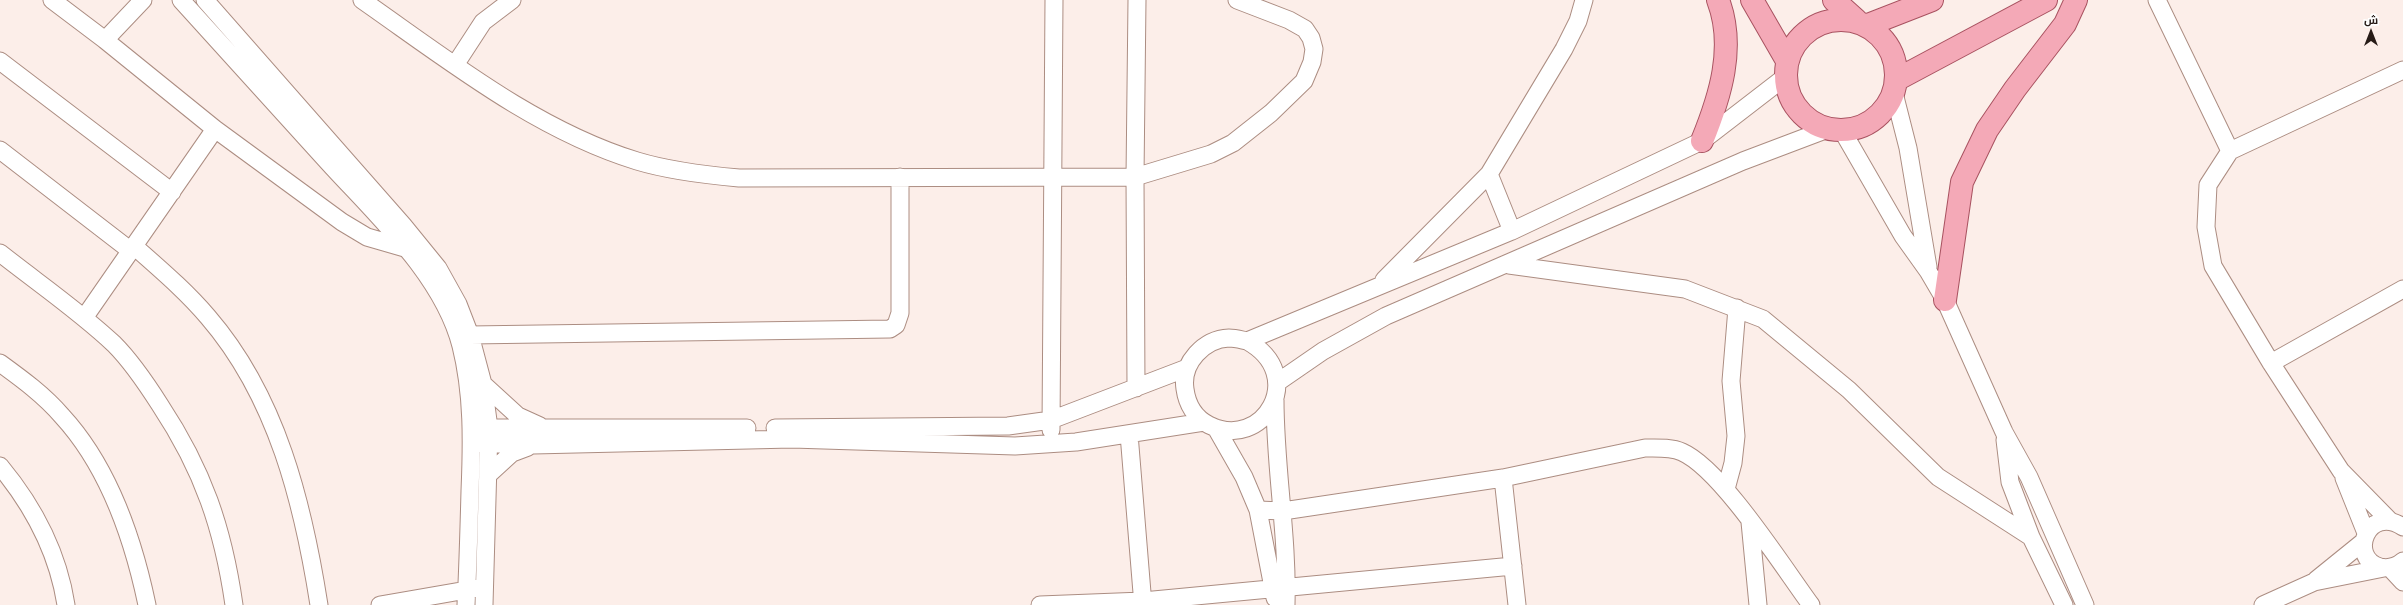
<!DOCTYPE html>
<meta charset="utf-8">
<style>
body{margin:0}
#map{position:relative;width:2403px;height:605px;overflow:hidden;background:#fceee9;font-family:Inter,Cairo,sans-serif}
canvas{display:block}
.north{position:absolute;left:2351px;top:12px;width:40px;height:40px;-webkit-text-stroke:3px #fff;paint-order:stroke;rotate:0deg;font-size:11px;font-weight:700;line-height:16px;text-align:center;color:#271b17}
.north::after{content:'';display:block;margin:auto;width:14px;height:18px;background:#271b17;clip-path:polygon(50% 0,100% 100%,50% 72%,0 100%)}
</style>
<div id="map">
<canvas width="2403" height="605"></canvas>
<div class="north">ش</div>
</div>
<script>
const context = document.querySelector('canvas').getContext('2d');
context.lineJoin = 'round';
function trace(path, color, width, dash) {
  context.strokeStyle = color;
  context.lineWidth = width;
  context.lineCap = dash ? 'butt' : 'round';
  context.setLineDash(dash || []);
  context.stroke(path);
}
const minor = new Path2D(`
 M52 0 105 40 215 129 342 222 367 237 405 248
 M181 0C230 54 278 107 327 161 375 214 443 275 461 346 473 394 472 443 470 491 469 529 468 567 466 605
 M205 0 403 225 438 268 458 304 470 335 483 384 489 428 484 605
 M362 0C448 60 536 130 637 161 670 171 705 175 739 178L1135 177 1211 154 1233 143 1271 113 1304 81 1312 62 1314 49 1311 38 1305 29 1289 20 1237 0
 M2157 0 2230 151
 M105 40 143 0
 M0 61 172 192
 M455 65 483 22 512 0
 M1894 93 1908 148 1928 267
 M1843 132 1903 236 1928 271 1945 300 2004 432 2029 477 2085 605
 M0 150 131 251
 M1489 174 1512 231
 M134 246C160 269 186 291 208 317 277 397 303 503 319 605
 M0 253C38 283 79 311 114 344 132 362 146 383 160 405 203 470 223 528 234 605
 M1509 265 1685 289 1763 319 1849 390 1938 477 2031 537
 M1384 280 1489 174 1564 49 1578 21 1584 0
 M84 318 215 129
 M470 335 890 329 896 325 900 313V177
 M1247 341C1309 375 1263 452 1209 425 1195 418 1187 404 1185 389 1181 363 1204 339 1229 338 1235 338 1242 340 1247 341L1512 231 1702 141 1785 77
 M0 363C22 379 44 395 62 416 109 467 133 538 147 605
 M2271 363 2403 289
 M1278 382 1323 351 1386 316 1743 161 1825 130
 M483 384 518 416 540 426
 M1136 388 1135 177 1137 0
 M1275 400C1275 469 1288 536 1286 605
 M471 428H747
 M775 428 1008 426 1051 420 1187 368
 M1216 428 1244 477 1258 510 1275 598
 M1051 430 1054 0
 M1129 434 1143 605
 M2005 440 2010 482 2031 537 2064 605
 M472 443 533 445 792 439 1015 446 1076 442 1204 422
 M0 466C34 507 58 553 66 605
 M488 475 512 453 528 447
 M1503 478 1517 605
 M2344 478 2366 533
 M1726 489 1733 463 1736 436 1731 381 1737 308
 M1258 510 1283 511 1503 478 1645 448C1656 448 1671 447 1682 452 1721 469 1783 567 1811 605
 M2390 521 2341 471 2271 363 2213 266 2206 227 2208 185 2230 151 2403 70
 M1750 522 1758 605
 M2403 527C2368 504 2347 557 2380 567 2389 569 2396 567 2403 561
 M2390 568 2403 582
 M2316 580 2363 542
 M380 605 478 588
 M1040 605 1143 601 1513 566
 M2263 605 2314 582 2384 568`);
const major = new Path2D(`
 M1752 0 1786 59
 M1834 0 1856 20
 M1786 75a55 55 0 1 1 110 0a55 55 0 1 1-110 0Z
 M1868 25 1932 0
 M1896 80 2046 0
 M1702 141C1720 97 1736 47 1718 0
 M1945 300 1962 182 1987 130 2015 89 2065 24 2076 0`);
trace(minor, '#ac8d82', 19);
trace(major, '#a85260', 24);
trace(minor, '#fff', 17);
trace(major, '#f4a9b7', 22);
</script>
